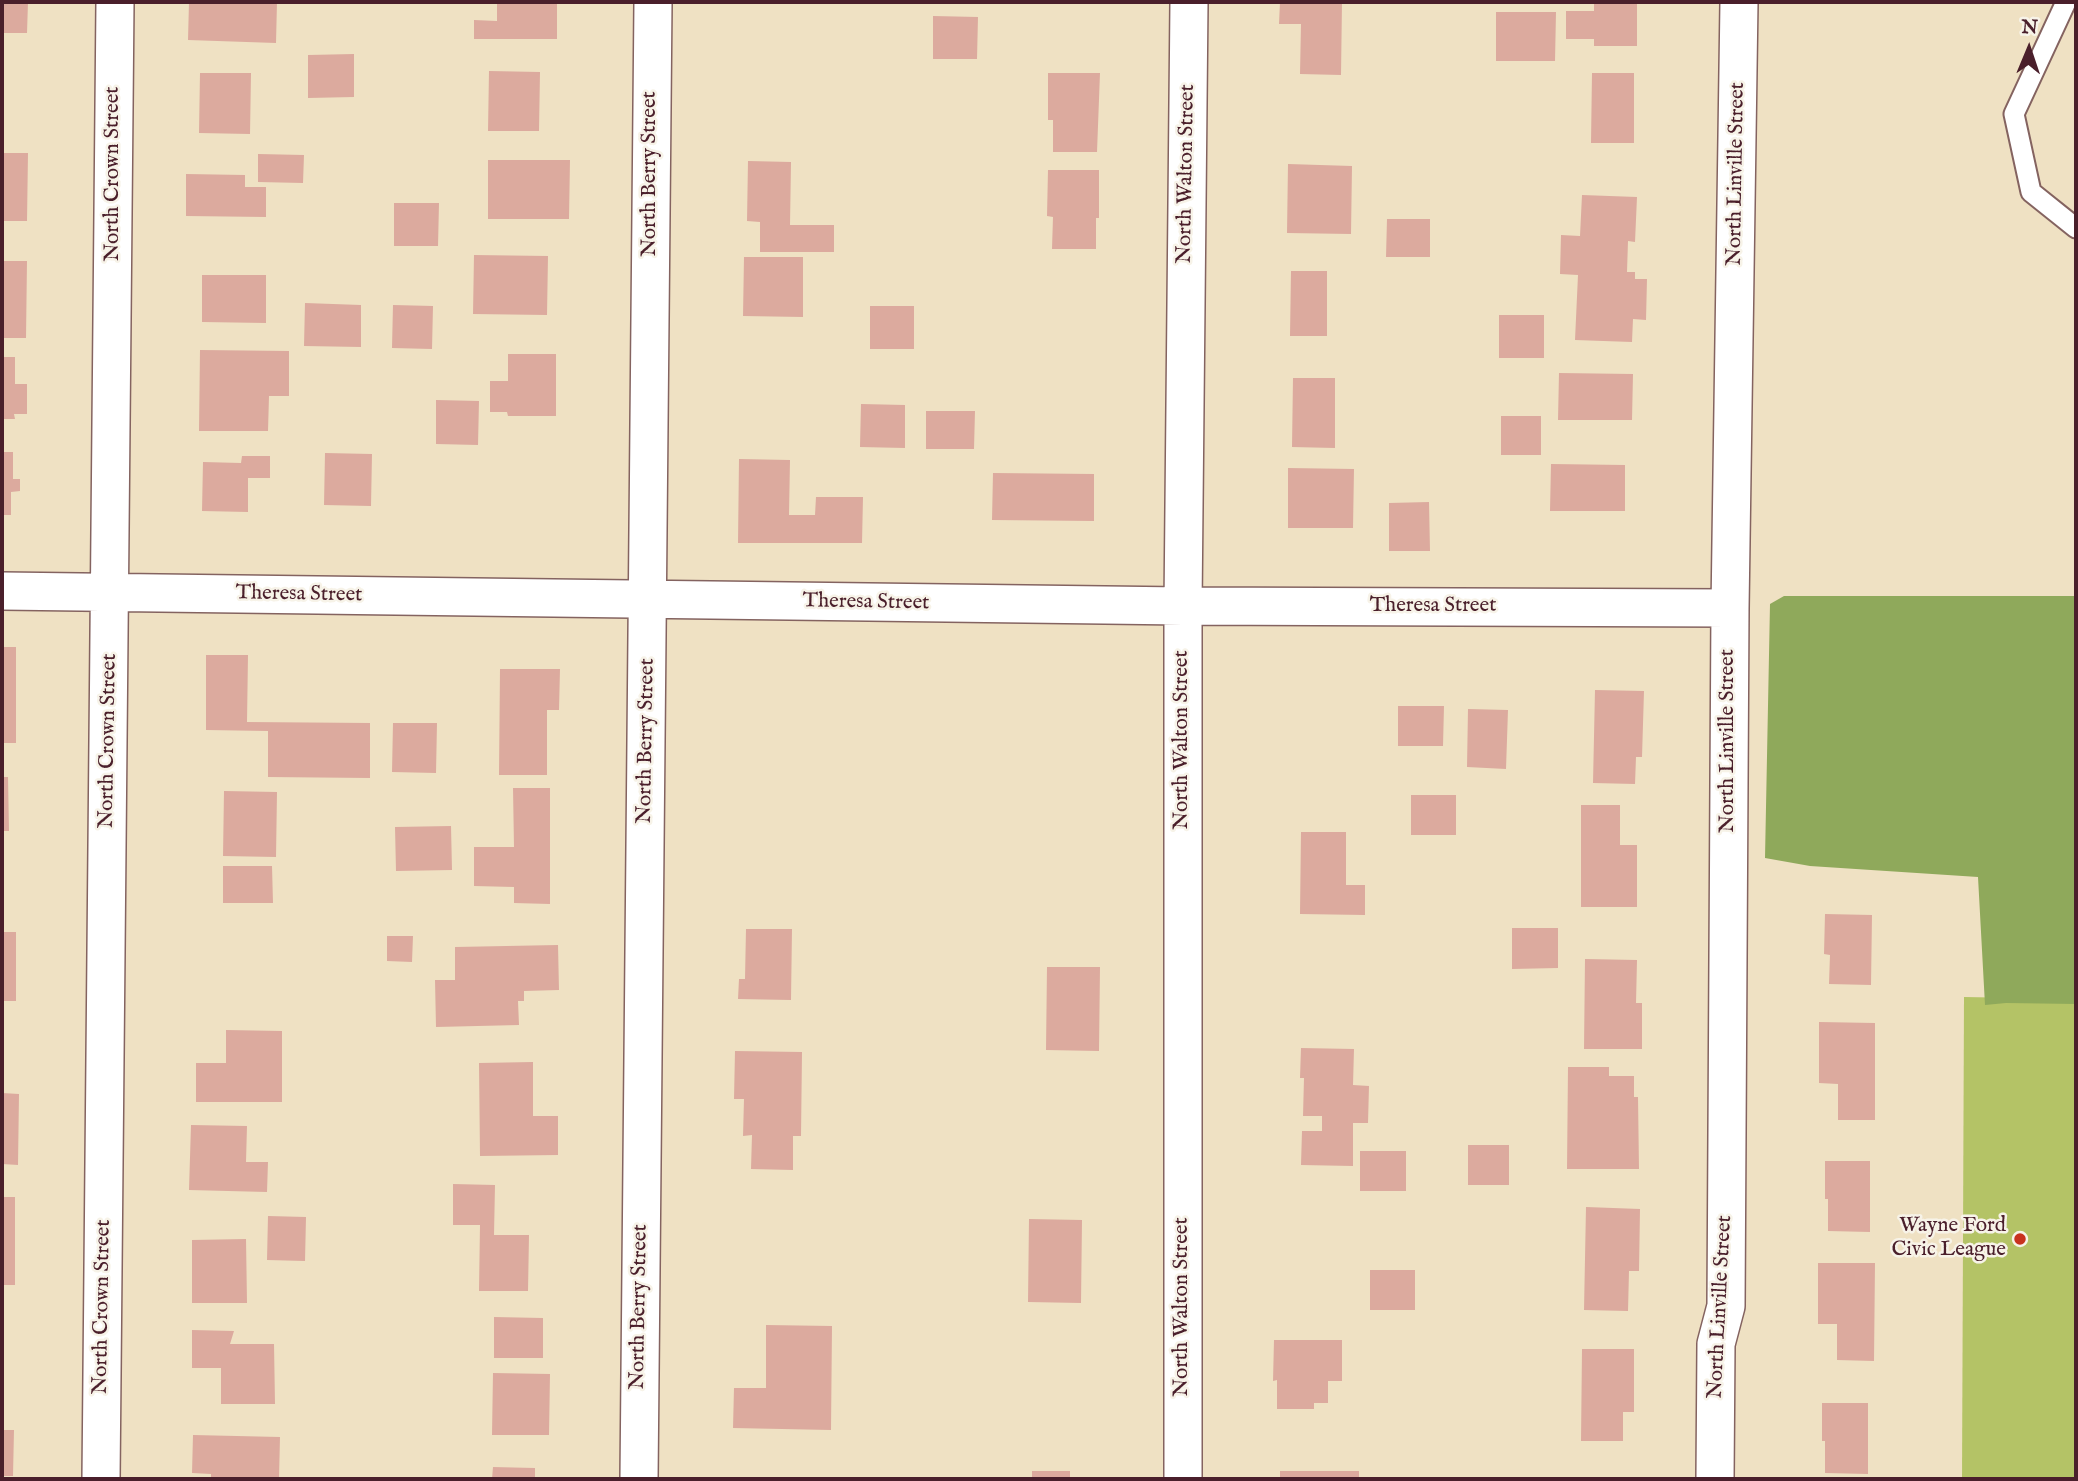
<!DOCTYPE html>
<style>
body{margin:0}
#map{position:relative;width:2078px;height:1481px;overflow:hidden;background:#efe1c3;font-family:"IM FELL English",serif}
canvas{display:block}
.frame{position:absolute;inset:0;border:4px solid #4a1f2b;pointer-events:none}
.north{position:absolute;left:1994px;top:14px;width:70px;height:70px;-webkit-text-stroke:5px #f7f3e8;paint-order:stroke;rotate:2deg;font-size:19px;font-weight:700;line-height:28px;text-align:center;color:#4a1f2b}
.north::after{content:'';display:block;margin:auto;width:24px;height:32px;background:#4a1f2b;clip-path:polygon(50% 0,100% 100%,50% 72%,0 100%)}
</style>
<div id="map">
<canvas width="2078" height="1481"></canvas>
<div class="frame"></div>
<div class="north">N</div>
</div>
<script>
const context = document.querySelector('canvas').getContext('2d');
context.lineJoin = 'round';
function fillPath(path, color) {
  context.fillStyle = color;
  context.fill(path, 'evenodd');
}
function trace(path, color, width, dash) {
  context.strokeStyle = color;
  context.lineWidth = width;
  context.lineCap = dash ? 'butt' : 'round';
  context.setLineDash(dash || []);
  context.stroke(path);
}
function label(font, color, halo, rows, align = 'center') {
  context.font = font + ' "IM FELL English",serif';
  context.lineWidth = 5;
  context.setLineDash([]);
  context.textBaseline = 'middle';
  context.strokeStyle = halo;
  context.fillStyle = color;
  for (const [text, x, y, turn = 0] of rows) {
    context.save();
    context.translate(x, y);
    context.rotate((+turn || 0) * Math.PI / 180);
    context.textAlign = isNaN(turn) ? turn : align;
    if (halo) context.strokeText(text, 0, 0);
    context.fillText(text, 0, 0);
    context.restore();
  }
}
const green = new Path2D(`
 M1964 997 2076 999V1479H1962Z`);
const forest = new Path2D(`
 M1784 596H2076V1004L2006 1003 1985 1005 1978 877 1810 866 1765 858 1770 604Z`);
const building = new Path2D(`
 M2 2H28L27 33H2Z
 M189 2H277L276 43 188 40Z
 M497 2H557V39H474V20L497 21Z
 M752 2H796V4H752Z
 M1280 2H1342L1341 75 1300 74 1301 24H1279Z
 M1594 2H1637V46H1594V39H1566V11H1594Z
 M1496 12H1556L1555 61H1496Z
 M933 16 978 17 977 59H933Z
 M354 54V97L308 98V55Z
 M489 71 540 72 539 131H488Z
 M200 73H251L250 134 199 133Z
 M1048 73H1100L1097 152H1053V120H1048Z
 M1592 73H1634V143H1591Z
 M2 153H28L27 221H2Z
 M258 154 304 155 303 183 258 182Z
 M488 160H570L569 219H488Z
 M748 161 791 162 790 225H834V252H760V222L747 221Z
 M1288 164 1352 166 1351 234 1287 233Z
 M1048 170H1099V218H1096V249H1052L1053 217 1047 216Z
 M186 174 245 175V187H266V217L186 216Z
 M1582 195 1637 197 1635 242 1628 241 1627 272H1635V279H1647L1646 320 1633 319 1632 342 1575 340 1578 275 1560 274 1561 235 1580 236Z
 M394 203H439L438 246H394Z
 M1387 219H1430V257H1386Z
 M474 255 548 256 547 315 473 314Z
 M744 257H803V317L743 316Z
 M2 261H27L26 338H2Z
 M1291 271H1327V336H1290Z
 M202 275H266V323L202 322Z
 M305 303 361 305V347L304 346Z
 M393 305 433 306 432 349 392 348Z
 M870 306H914V349H870Z
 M1499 315H1544V358H1499Z
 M200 350 289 351V396H269L268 431H199Z
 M508 354H556V416H508L507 412H490V381H508Z
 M2 357H15V384H27V414H14L15 419H2Z
 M1559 373 1633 374 1632 420H1558Z
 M1293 378H1335V448L1292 447Z
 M436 400 479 401 478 445 436 444Z
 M861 404 905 405V448L860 447Z
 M926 411H975L974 449H926Z
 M1501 416H1541V455H1501Z
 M2 452H13V479H20V491L11 492V515H2Z
 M325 453 372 454 371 506 324 505Z
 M242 456H270V478H248V512L202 511 203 462 241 463Z
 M739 459 790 460 789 515H815L816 497H863L862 543H738Z
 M1551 464 1625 465V511H1550Z
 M1288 468 1354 469 1353 528H1288Z
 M993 473 1094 474V521L992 520Z
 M1429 502 1430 551H1389V503Z
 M2 647H16V743H2Z
 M206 655H248L247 722 370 723V778L268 777V731L206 730Z
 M500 669H560L559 710H547V775H499Z
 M1595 690 1644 691 1642 757H1636L1635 784 1593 783Z
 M1398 706H1444L1443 746H1398Z
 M1468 709 1508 710 1506 769 1467 767Z
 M393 723H437L436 773 392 772Z
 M2 777H8L9 831H2Z
 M513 788H550V904L514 903V887L474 886V847H514Z
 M224 791 277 792 276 857 223 856Z
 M1411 795H1456V835H1411Z
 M1581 805H1620V845H1637V907H1581Z
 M451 826 452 870 396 871 395 827Z
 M1301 832H1346V885H1365V915L1300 914Z
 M223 866H272L273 903H223Z
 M1825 914 1872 915 1871 985 1829 984 1830 955 1824 954Z
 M1512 928H1558V968L1512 969Z
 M746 929H792L791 1000 738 999 739 979H745Z
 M2 932H16V1001H2Z
 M387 936H413L412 962 387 961Z
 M558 945 559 990 524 991V1001H518L519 1025 436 1027 435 980H455V947Z
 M1585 959 1637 960 1636 1003H1642V1049H1584Z
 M1047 967H1100L1099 1051 1046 1050Z
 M1819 1022 1875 1023V1120H1838V1084L1819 1083Z
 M226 1030 282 1031V1102H196V1063H226Z
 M1301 1048 1354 1049 1353 1085 1369 1086 1368 1123H1353V1166L1301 1165 1302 1131H1322V1116H1303L1304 1078H1300Z
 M735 1051 802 1052 801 1136H793V1170L751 1169 752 1135 743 1136 744 1099H734Z
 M533 1062V1116H558V1155L480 1156 479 1063Z
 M1568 1067H1609V1076H1634V1097H1638L1639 1169H1567Z
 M2 1093 19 1094 18 1165 2 1164Z
 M191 1125 247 1126 246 1162H268L267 1192 189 1190Z
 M1468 1145H1509V1185H1468Z
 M1360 1151H1406V1191H1360Z
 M1825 1161H1870V1232L1828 1231V1199H1825Z
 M453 1184 495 1185 494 1235H529L528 1291H479L480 1225H453Z
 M2 1197H15V1285H2Z
 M1586 1207 1640 1209 1639 1271H1629L1628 1311 1584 1310Z
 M268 1216 306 1217 305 1261 267 1260Z
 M1029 1219 1082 1220 1081 1303 1028 1302Z
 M246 1239 247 1303H192V1240Z
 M1818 1263H1875L1874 1361 1837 1360V1324H1818Z
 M1370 1270H1415V1310H1370Z
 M494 1317 543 1318V1358H494Z
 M766 1325 832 1326 831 1430 733 1428 734 1388H766Z
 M192 1330 234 1331 230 1344H274L275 1404H221V1368H192Z
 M1274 1340H1342V1381H1328V1403H1314V1409H1277V1380L1273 1381Z
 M1582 1349H1634V1412H1623V1441H1581Z
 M493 1373 550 1374 549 1435H492Z
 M1822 1403H1868V1474L1825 1473V1441H1822Z
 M2 1430H14L13 1476H2Z
 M193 1435 280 1437 279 1479H211V1474L192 1473Z
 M493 1467 535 1468V1479H492Z
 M1032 1471H1070V1479H1032Z
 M1280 1471H1359V1479H1280Z`);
const service = new Path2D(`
 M2066 2 2014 114 2031 192 2076 228`);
const minor = new Path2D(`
 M2 591 1183 606 1730 608
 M101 1479 115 2
 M639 1479 653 2
 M1183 1479V606L1189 2
 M1715 1479 1716 1344 1726 1306 1730 608 1739 2`);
const markers = [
 [2020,1239,7,"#c8321e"]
];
const streetNames = [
 ["North Crown Street",114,174,-90],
 ["North Berry Street",651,174,-90],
 ["North Walton Street",1187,174,-89],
 ["North Linville Street",1737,174,-89],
 ["Theresa Street",299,595,1],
 ["Theresa Street",866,603,1],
 ["Theresa Street",1433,607],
 ["North Walton Street",1183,740,-90],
 ["North Crown Street",109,741,-89],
 ["North Berry Street",647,741,-89],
 ["North Linville Street",1729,741,-90],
 ["North Crown Street",103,1307,-89],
 ["North Berry Street",640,1307,-89],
 ["North Walton Street",1183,1307,-90],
 ["North Linville Street",1721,1307,-87]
];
const poiNames = [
 ["Wayne Ford",2006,1227],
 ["Civic League",2006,1251]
];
fillPath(green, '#b4c366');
fillPath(forest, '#8fa95b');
fillPath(building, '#dcaa9e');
trace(service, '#846360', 23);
trace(minor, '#846360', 40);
trace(service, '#fff', 19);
trace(minor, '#fff', 37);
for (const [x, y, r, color] of markers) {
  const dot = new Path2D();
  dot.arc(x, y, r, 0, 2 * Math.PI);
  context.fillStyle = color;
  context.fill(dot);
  trace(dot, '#f7f3e8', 2.5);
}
label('21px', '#4a1f2b', '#f7f3e8', streetNames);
label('21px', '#4a1f2b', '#f7f3e8', poiNames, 'right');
</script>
